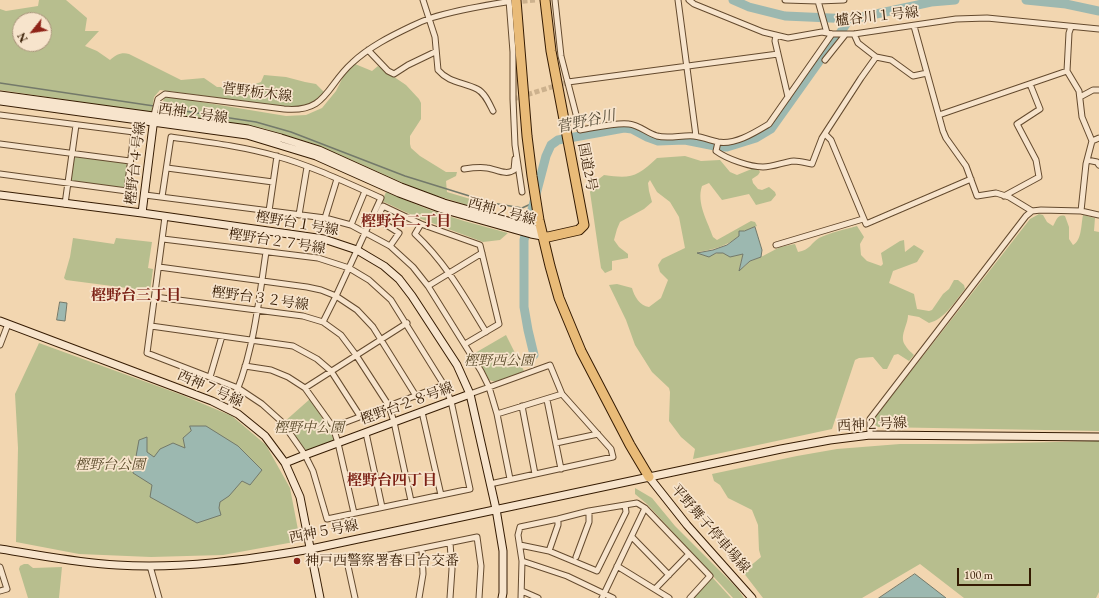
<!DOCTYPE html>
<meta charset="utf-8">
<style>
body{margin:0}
#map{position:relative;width:1099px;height:598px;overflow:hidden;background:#f2d6b0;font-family:"EB Garamond",serif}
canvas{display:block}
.north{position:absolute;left:12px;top:12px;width:40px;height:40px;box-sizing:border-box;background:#f7e4cc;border:1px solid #a9947b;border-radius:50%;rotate:240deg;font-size:11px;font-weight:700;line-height:16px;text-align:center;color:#351b02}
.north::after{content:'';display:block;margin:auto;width:14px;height:18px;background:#8f2418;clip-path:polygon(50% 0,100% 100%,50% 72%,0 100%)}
.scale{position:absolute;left:957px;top:568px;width:74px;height:18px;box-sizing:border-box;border:2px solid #351b02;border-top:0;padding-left:5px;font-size:12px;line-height:14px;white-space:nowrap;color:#351b02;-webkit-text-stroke:3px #f7e4cc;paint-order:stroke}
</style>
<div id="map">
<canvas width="1099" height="598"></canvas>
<div class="north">N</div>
<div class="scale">100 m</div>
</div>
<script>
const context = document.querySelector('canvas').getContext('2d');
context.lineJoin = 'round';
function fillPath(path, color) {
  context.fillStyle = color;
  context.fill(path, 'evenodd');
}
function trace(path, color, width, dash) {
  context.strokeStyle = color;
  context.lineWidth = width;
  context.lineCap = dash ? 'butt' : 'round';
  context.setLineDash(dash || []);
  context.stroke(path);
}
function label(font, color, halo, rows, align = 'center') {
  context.font = font + ' "EB Garamond","Noto Serif JP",serif';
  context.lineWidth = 3.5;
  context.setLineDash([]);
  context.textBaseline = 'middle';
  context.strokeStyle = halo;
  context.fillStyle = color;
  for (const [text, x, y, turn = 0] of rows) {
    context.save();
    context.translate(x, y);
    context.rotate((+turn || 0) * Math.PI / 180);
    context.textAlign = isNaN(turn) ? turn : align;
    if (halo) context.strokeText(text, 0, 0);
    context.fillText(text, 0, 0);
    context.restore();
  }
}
const green = new Path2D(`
 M39 0H66L87 18 85 31H99L85 46 97 51 110 60C116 55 121 52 129 54L181 80 204 78 217 87H246L261 82 264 75 286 77 305 82 316 84 325 93C317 101 309 106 297 108L160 90 154 97 152 111 149 112 0 90V9L6 11 38 6ZM20 20H44V44H20Z
 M355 64 372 71 378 66 406 85 419 99 421 103V119L410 136V144L411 148 420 156 446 172H457L456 176 446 181 447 192 477 201 474 207 421 191 318 145 262 128 163 112 162 103 165 97H171L286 116 306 115 322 108 336 91 344 75Z
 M685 156 701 161 720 160 730 172 737 175 754 168 758 169 760 172 758 175 752 179 753 183 758 189 762 190 769 187 775 192 776 195 771 201 756 205 749 194 722 200 709 183 702 186C696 203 708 222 713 237L717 240 751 221 755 222 757 226 744 231H739V236C725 247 715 249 698 252 708 260 712 252 722 253 725 253 728 256 731 256 734 256 739 254 743 254L739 270 745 266 750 261 761 257 780 247 795 244 798 252C810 250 811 243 819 238 829 233 846 229 857 226L864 237 860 244 861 255 867 261 881 266 883 264 881 253 900 241 904 240 905 252 914 245 924 251 917 262 893 271 889 283 914 294 917 309 929 311 932 310 943 294 949 289 954 280H958L964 285 965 289C955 301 945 319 929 323L919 317 908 315C908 325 899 336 905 345 907 349 911 352 914 355L909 361 898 354 894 355 887 369H883L873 357 859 358 855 360 832 429 693 459 695 449 681 437 669 421 670 392 669 388 652 372 635 345 626 320 609 285 617 284 632 288C634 296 640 306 649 307L661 298 668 280 660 272 658 265 662 259 685 248 679 217 670 202 657 192 650 180 648 183 649 191 652 202 644 209 620 222 617 229 614 240 619 247 628 254V258L612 261V270L605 273 601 268 590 192 595 182 604 175C631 179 637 177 657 158Z
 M76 157 126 163 127 166 125 186 122 189 72 182 71 180 74 159Z
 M386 192 430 210 464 221 508 233 500 240 483 242 416 217 382 201Z
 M1039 214 1043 215 1047 222 1053 226C1057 220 1057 214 1065 216L1069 227V239L1073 245C1082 240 1081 224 1083 215L1095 218 1094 231 1099 232V431L878 427 874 424 873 420 1030 219Z
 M73 238 114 244 116 238 152 242 148 268 153 269 150 291 66 280 64 278 70 257Z
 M506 335 524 371 496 382 489 380 475 353Z
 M39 343 182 395 232 416 266 445 290 488 299 535 294 542 223 555 151 557 79 554 16 542 18 448 15 394Z
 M310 399 335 438V441L308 451 304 449 284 422Z
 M1099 441V592L1096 598H964L920 564 862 598H763L743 572 761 557 759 550 758 525 752 510 728 498 720 485 714 481 712 474 797 456 837 449 900 444H969Z
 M635 488 652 498 675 526 737 588 744 598H733L647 504 635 494Z
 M24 564H28L33 568 62 567 59 598H28L19 569 20 566Z
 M712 577 731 598H692Z`);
const water = new Path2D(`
 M755 227 762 250 761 257 750 261 739 271 743 254 730 257 723 253H716L709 257 697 253 713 250 727 245 739 236V231H744Z
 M60 302 67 303 65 321 57 320Z
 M190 426H206L238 446 262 470 250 485 242 481 229 496 220 502 219 508 221 515 197 523 150 497 152 485 133 473 139 440 147 437V452L154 457 160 449 173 443 185 448 183 438 191 431Z
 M915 574 946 598H879Z`);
const stream = new Path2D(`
 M0 83 154 106
 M158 107 256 122 291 132 405 176 492 203 522 208 533 203`);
const river = new Path2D(`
 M733 0 749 7 785 16 853 19 931 2 955 0
 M1026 0 1066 4 1099 11
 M534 355 528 330 524 307V240L546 156 551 145 558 140 624 128 632 129 647 137 658 141 685 140 720 147H727L756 138 771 129 823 56 835 41 850 18`);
const streetTunnel = new Path2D(`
 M515 2 536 0
 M513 99 568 82`);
const street = new Path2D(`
 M423 0 435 37 438 70C449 83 463 82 477 89 485 93 489 103 493 111
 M509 0 513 52V99L515 145 522 192
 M555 0 561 56 580 130C594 128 616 122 629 124 639 125 647 133 657 136 668 139 682 135 694 136 702 137 710 140 718 142 735 145 754 133 769 124L832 34
 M678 0 696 136
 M689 0 694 4 763 32 788 38 822 32 832 34H854L956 19 987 18 1099 29
 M785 0 818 1 844 0
 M818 1 827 33
 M914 26 943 131 946 138 966 166 977 196 996 193 1009 197 1032 211
 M1071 27 1069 33 1067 71 1079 91 1082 117 1092 141
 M854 34 858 43 876 57 891 60 913 76 927 73
 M776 35 775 41 788 97
 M368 50 388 71 394 74 408 65 435 52
 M825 60 845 35
 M568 82 778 54
 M1080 97 1093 90H1099
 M0 115 134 132 127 191 0 174
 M154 115 158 99 165 94 284 109C327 113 326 86 352 63 369 47 391 36 412 26 418 23 425 20 431 18 456 10 481 6 506 2
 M939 115 1067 71
 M825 134 831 140 866 224 971 179
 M1092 141 1099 138
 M718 142 716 151C727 159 750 167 763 167 774 167 783 162 794 161 800 161 806 163 812 164L822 138 861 78 876 57
 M0 144 130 161
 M1087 160 1097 162 1099 165
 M167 168 273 182
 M464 169C471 168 480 167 487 168 496 169 506 176 514 170L515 159
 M145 195 325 218 351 225 390 246 413 267 428 286 481 371 489 387 497 414 510 479
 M1004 196 1039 177 1036 160 1017 124 1040 109 1030 84
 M162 197 171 137C206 142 241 146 276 156 312 166 347 183 381 198L336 296 323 322
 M65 204 76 125
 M269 211 277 156
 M1081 211 1086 164 1092 141
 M299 215 307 167
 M325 218 337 179
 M421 224 415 234C446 263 464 296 486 332
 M351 225 365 191
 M163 239 318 258 349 268 369 280 391 300 444 385 451 401 470 489 327 519 313 471 305 455 282 422 262 404 238 388 147 353 165 217
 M776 245 863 219
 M390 246 399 233 377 219 383 206 421 224 480 245 499 324 465 344
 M159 267 307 287 321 290 336 296 357 310 373 327 416 396
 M428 286 482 253
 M155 297 303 316 323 322 341 335 356 355 389 406 394 422 411 501
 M151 326 293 346 317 359 331 371 360 416
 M0 345 8 324
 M245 366 271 370 288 377 305 388 333 427 338 443 354 513
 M210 377 222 336
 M305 388 407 323
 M470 394 550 365 562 394 611 449 613 457 490 484
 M547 400 561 469
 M522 406 535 474
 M229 409C253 360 258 306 266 252
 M422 412 441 495
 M497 414 562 394
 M333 427 444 385
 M366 433 382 507
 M870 435V419L1026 216 1032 211 1041 210 1081 211 1099 215
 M556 443 598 434
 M632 537 669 575
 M520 545 549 551 597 571 626 512 625 505
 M549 551 558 525V519
 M576 557 589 522V511
 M522 561 518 535 520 527 558 519 589 511 637 503 645 508
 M150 566 159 598
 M617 566 669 598
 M0 567 7 589 0 591
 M656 588 689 554
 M522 591 538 598
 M355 598 348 566 350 563 477 537 481 566 479 598
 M419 598 423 574 422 549
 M450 598 452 569 450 543
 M521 598 522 561 567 576 613 598
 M602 598 645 508 710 576 690 598`);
const secondary = new Path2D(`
 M0 95 248 129 281 138 319 150 401 187 444 203 533 228 544 236
 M0 101 247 135 316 156 399 193 442 209 531 234 542 236
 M0 195 142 213 324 239 357 250 384 266 399 279 412 296 457 365 470 394 496 509 503 551V593L502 598
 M142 213 154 118
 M0 321 212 401 238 414 265 436 285 463 300 497 320 598
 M285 463 305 455 470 394
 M649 477 687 525 752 598
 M0 549C39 555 78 563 117 565 182 569 247 560 311 549L781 449 830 440 870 435 1099 437`);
const highway = new Path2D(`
 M516 0 527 136 532 176 539 220 550 266 559 298 581 351 630 445 649 477
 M544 236 548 237 579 230 584 225 551 51 545 0`);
const markers = [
 [297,561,4,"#8f2418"]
];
const streetNames = [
 ["櫨谷川１号線",877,17,-6],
 ["菅野栃木線",257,93,7],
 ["西神２号線",193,114,8],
 ["樫野台４号線",136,163,-83],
 ["国道2号",587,167,79],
 ["西神２号線",502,212,15],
 ["樫野台１号線",297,224,10],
 ["樫野台２７号線",277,242,9],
 ["樫野台３２号線",260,299,8],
 ["西神７号線",210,389,24],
 ["樫野台２８号線",407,404,-20],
 ["西神２号線",872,425,-3],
 ["平野舞子停車場線",710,529,49],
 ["西神５号線",324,532,-11]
];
const parkNames = [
 ["樫野西公園",499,361],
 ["樫野中公園",309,428],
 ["樫野台公園",110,465]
];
const poiNames = [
 ["神戸西警察署春日台交番",305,561]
];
const waterNames = [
 ["菅野谷川",586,122,-12]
];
const neighbourhoodNames = [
 ["樫野台二丁目",406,222],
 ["樫野台三丁目",136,296],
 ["樫野台四丁目",392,481]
];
fillPath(green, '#b7be8e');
fillPath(water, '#9cb8b0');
trace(water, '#73796a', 1);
trace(stream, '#73796a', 1.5);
trace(river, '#9cb8b0', 9);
trace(streetTunnel, '#ccb18d', 5, [5, 2.5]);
trace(street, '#644a2e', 7);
trace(secondary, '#351b02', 9);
trace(highway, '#351b02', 11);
trace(street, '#f7e4cc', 5);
trace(secondary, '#f7e4cc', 7);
trace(highway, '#e9bb78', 9);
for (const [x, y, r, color] of markers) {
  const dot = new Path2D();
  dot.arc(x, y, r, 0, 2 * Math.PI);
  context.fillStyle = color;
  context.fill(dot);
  trace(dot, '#f7e4cc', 1.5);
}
label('14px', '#351b02', '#f7e4cc', streetNames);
label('italic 14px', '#5c4c2c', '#f7e4cc', parkNames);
label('14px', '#351b02', '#f7e4cc', poiNames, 'left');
label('italic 15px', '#544a36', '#f7e4cc', waterNames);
label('bold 15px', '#7a1f14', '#f7e4cc', neighbourhoodNames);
</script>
